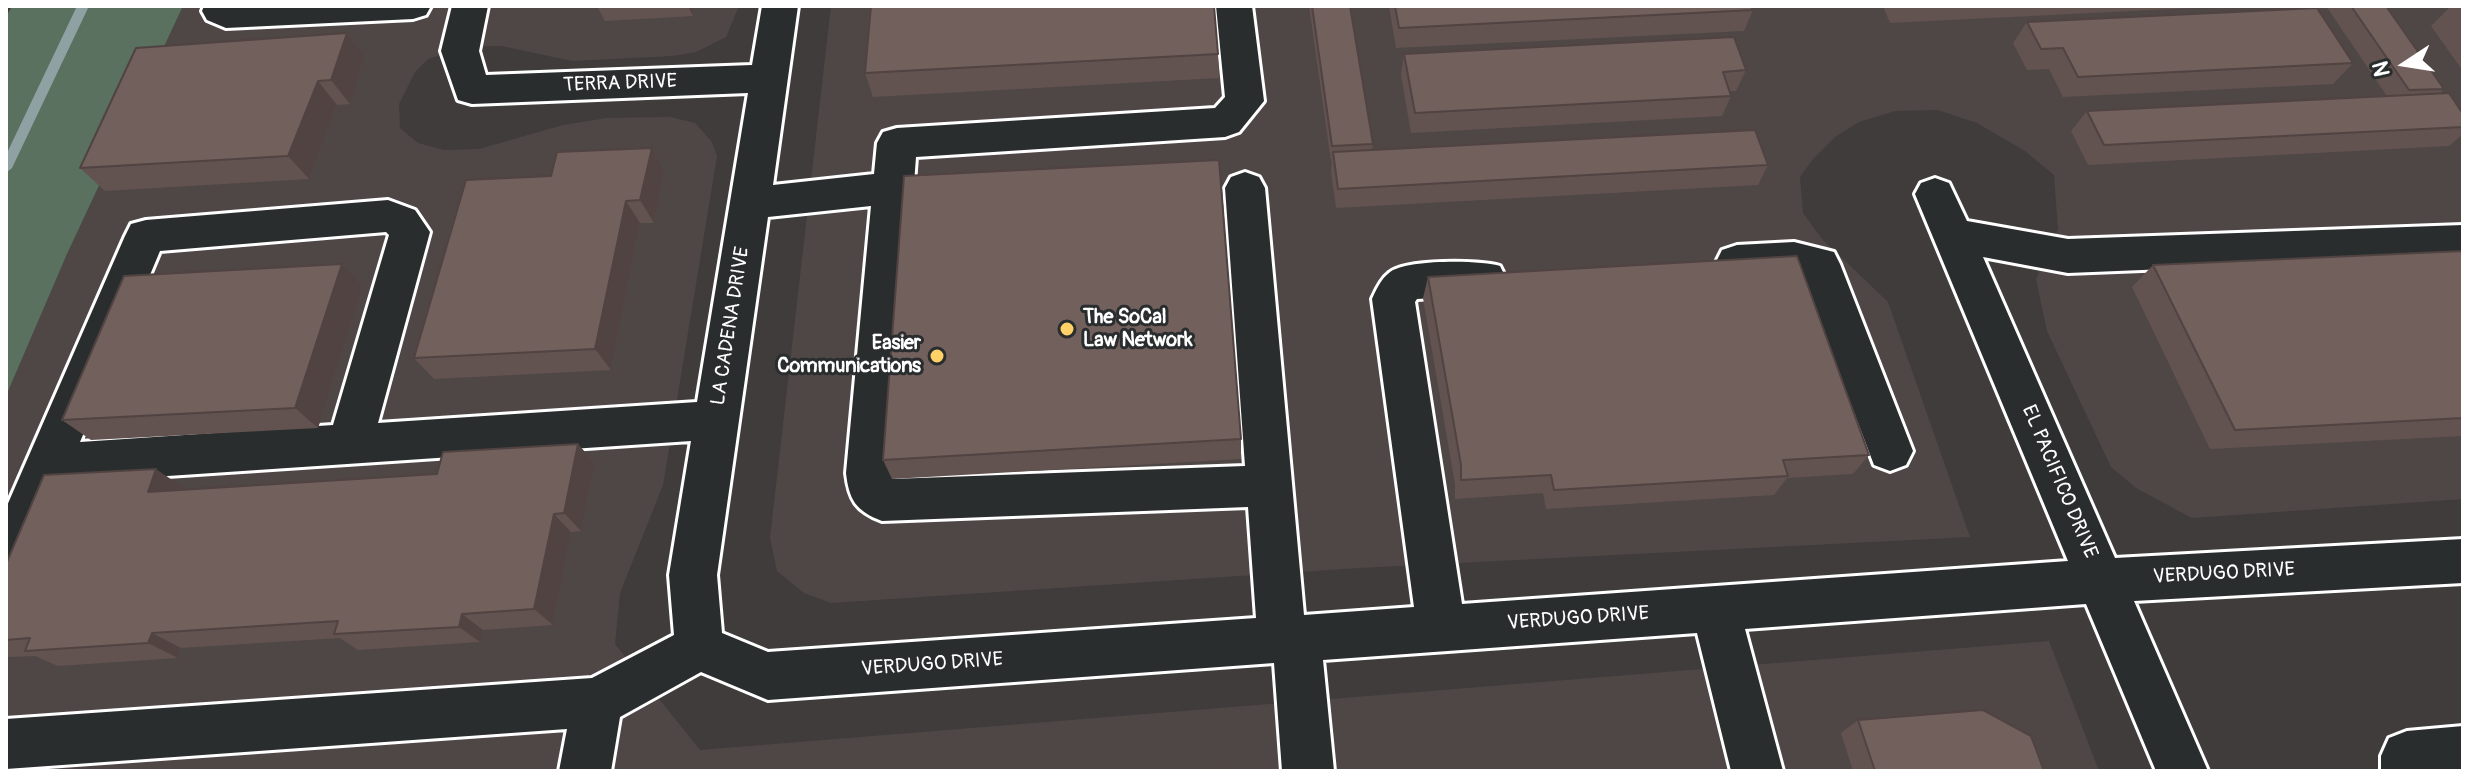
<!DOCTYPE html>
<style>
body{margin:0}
#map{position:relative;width:2469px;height:777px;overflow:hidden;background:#403c3c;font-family:Pangolin,sans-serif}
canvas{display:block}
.frame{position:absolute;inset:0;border:8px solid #fff;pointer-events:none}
.north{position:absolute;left:2365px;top:24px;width:80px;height:80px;-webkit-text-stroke:6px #2a2d2e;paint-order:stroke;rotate:258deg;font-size:22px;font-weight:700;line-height:32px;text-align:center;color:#fff}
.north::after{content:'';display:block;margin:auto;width:28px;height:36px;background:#fff;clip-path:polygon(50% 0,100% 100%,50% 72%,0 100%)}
</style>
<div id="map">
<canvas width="2469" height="777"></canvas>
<div class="frame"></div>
<div class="north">N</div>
</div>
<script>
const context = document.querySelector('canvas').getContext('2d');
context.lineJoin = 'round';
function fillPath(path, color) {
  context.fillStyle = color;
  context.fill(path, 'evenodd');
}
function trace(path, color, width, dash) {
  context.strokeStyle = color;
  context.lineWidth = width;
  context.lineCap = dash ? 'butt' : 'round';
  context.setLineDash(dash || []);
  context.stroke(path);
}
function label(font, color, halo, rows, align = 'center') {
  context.font = font + ' Pangolin,sans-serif';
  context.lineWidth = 6;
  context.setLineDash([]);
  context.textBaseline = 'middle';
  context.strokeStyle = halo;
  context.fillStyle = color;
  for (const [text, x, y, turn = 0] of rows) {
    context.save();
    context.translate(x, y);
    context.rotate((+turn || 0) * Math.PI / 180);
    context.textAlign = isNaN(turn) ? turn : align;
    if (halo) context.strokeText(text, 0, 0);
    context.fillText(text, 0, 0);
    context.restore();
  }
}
const built = new Path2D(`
 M183 6H739L726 37 696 52 672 56 572 61 502 46H468L428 59 415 72 399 104 400 128 418 143 444 150 479 149 563 125 607 118 670 117 695 123 712 142 717 156 663 485 620 593 615 644 700 750 2049 641 2099 771H6V396L67 254Z
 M831 6H2463V499L2192 518 2136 488 2111 467 2047 331 2036 279 2058 229 2054 175 2025 151 1977 123 1938 110 1895 111 1859 122 1835 137 1814 158 1800 177 1803 213 1822 239 1888 302 1970 537 1359 568 831 603 804 593 777 571 770 538Z`);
const green = new Path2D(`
 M12 6H183L67 254 6 396V17Z`);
const stream = new Path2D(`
 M77 6H89L12 168 6 173V155Z`);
const minor = new Path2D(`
 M204 6H431L426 15 413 19 226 28 207 20 202 11Z
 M452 6H488L479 51 486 75 752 65 762 6H798L773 185 874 174 877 143 883 132 897 128 1215 108 1225 97 1216 6H1252L1264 101 1239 132 1225 137 916 157 892 473V479L1245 466 1225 188 1231 177 1245 172 1259 177 1265 188 1304 615 1414 607 1372 299C1376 290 1381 279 1389 273 1404 259 1481 260 1500 266L1506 278 1500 290 1485 295 1417 299 1415 302 1462 604 2068 561 1915 194 1921 183 1935 178 1949 183 1967 221 2068 239 2463 225V257L2068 273 1983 257 2115 558 2463 539V583L2134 601 2208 771H2156L2086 604 1745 629 1783 771H1731L1697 633 1323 660 1334 771H1282L1274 663 768 700 701 672 620 717 611 771H559L567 729 6 769V719L592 678 674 635 669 575 691 441 63 483 23 577 6 584V508L125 236 131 224 146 220 388 200 415 210 430 232 378 423 697 402 748 93 472 104 458 100 441 51ZM871 206 846 473C849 500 856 511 882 521L1248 507 1256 618 768 652 722 633 717 575 768 217ZM386 232 389 235 333 425 80 442 160 251Z
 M1794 242 1834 252 1840 264 1913 451 1906 465 1890 471 1874 465 1803 278 1737 279 1722 274 1716 262 1722 250 1737 245Z
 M2463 726V771H2381V756L2389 738 2407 731Z`);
const wall = new Path2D(`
 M538 6H570L539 8Z
 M597 6H694L693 16 605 21Z
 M1309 6H1350L1373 144 1372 150 1768 165 1758 185 1336 208 1331 172 1332 161H1331Z
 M1389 6H1751L1753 10 1744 31 1396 48Z
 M1883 6H2232L1890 23Z
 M2326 6H2386L2444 89 2439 94 2463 114V134L2449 146 2088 165 2071 131 2087 111 2387 96Z
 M2451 6H2463V71L2431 26Z
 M2027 22 2353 63 2333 84 2063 97 2049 69 2027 70 2013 43Z
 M347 33 365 57 350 104 337 105 309 179 105 191 80 168Z
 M1218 54 1219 78 873 97 865 73Z
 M1404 54 1746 70 1736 91H1730L1731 96 1722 116 1411 133 1401 75Z
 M652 148 664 171 654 223H640L611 370 434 379 414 358 551 176Z
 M2463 251V436L2210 449 2132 287 2153 265Z
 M342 264 363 286 318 428 91 440 62 420Z
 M1428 277 1869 455 1853 474 1787 478 1774 495 1546 509 1543 493 1455 499V484L1423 298Z
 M1241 439V459L892 479 883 460Z
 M578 444 595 464 581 531 571 532 553 625 483 630 480 642 358 650 340 638 181 648 178 658 58 666 35 656 6 657V564L184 488 183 490 437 474Z
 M1858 720 2044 771H1853L1841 733Z`);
const shadedWall = new Path2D(`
 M688 6H694L693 16Z
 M347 33 365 57 350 104 331 80Z
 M318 81 337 105 309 179 288 156Z
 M652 148 664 171 654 223 640 200Z
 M626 201 640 223 611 370 595 349Z
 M342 264 363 286 318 428 295 408Z
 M578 444 595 464 581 531 564 513Z
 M156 469 184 488 176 510 148 492Z
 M554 514 571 532 553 625 534 609Z
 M462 614 483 630 480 642 459 627Z
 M152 633 181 648 178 658 148 643Z`);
const building = new Path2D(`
 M871 6H1214L1218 54 865 73Z
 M1312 6H1350L1373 144 1332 146Z
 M1395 6H1751L1753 10 1399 28Z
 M2351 6H2386L2444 89 2409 90Z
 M2317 8 2353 63 2078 77 2063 48 2041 49 2027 22Z
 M347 33 331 80 318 81 288 156 80 168 136 48Z
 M1734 37 1746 70 1723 72 1731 96 1415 113 1404 54Z
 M2449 93 2463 114V127L2104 145 2087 111Z
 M1755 130 1768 165 1338 189 1333 152Z
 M652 148 640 200 626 201 595 349 414 358 466 180 551 176 557 152Z
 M1219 160 1241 439 883 460 904 176Z
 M2463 251V418L2235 430 2153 265Z
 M1797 256 1869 455 1783 460 1788 476 1554 490 1551 475 1461 480V465L1428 277Z
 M342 264 295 408 62 420 124 276Z
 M578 444 564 513 554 514 534 609 462 614 459 627 334 634 338 621 152 633 148 643 25 651 30 638 6 640V564L44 475 156 469 148 492 437 474 443 452Z
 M1983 710 2031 736 2044 771H1875L1858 720Z
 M1229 768V771H1188Z`);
const markers = [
 [1067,329,8,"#ffd166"],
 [937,356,8,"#ffd166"]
];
const streetNames = [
 ["TERRA DRIVE",620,84,-2],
 ["LA CADENA DRIVE",731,326,-81],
 ["EL PACIFICO DRIVE",2059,482,67],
 ["VERDUGO DRIVE",2224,574,-3],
 ["VERDUGO DRIVE",1578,619,-4],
 ["VERDUGO DRIVE",932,665,-4]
];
const poiNames = [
 ["The SoCal",1083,318],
 ["Law Network",1083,341],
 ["Easier",921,344,"right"],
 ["Communications",921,367,"right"]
];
fillPath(built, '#4f4746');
fillPath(green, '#59715e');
fillPath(stream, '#90a1a4');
trace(minor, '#fff', 6);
fillPath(minor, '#2a2d2e');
fillPath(wall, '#625350');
fillPath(shadedWall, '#504341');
fillPath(building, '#72605d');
trace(building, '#504341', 2);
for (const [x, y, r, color] of markers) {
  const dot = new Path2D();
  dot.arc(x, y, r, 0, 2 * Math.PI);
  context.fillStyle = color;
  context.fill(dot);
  trace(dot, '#2a2d2e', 3);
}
label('20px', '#fff', '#2a2d2e', streetNames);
label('bold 20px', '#fff', '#2a2d2e', poiNames, 'left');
</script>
